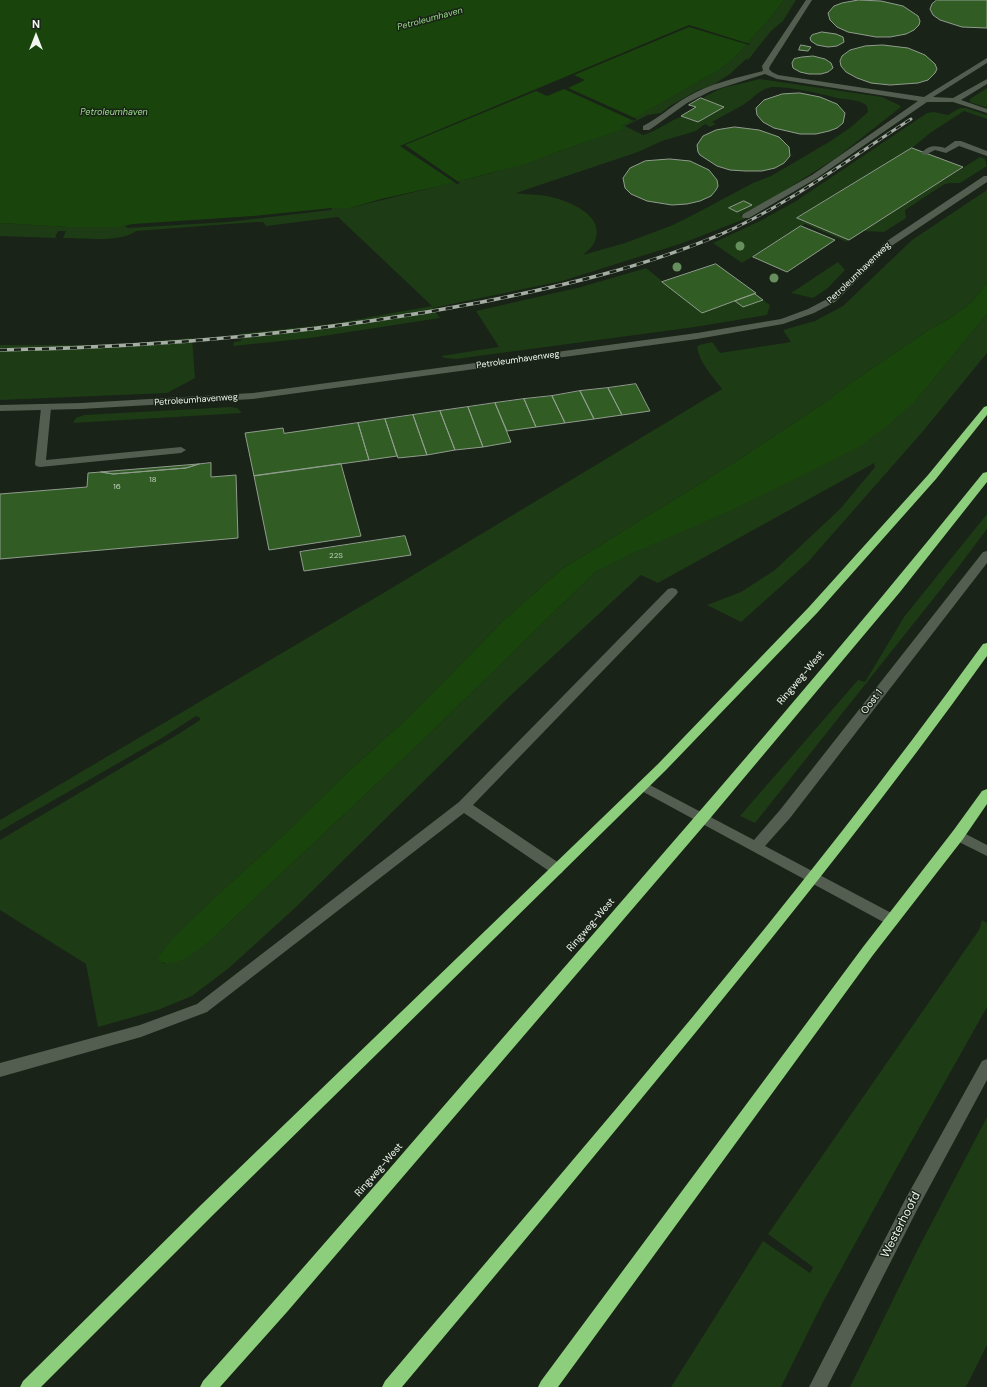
<!DOCTYPE html>
<style>
body{margin:0}
#map{position:relative;width:987px;height:1387px;overflow:hidden;background:#192317;font-family:"DM Sans",sans-serif}
canvas{display:block}
.north{position:absolute;left:16px;top:16px;width:40px;height:40px;-webkit-text-stroke:3px #192317;paint-order:stroke;rotate:0deg;font-size:11px;font-weight:700;line-height:16px;text-align:center;color:#f1f7ef}
.north::after{content:'';display:block;margin:auto;width:14px;height:18px;background:#f1f7ef;clip-path:polygon(50% 0,100% 100%,50% 72%,0 100%)}
</style>
<div id="map">
<canvas width="987" height="1387"></canvas>
<div class="north">N</div>
</div>
<script>
const context = document.querySelector('canvas').getContext('2d');
context.lineJoin = 'round';
function fillPath(path, color) {
  context.fillStyle = color;
  context.fill(path, 'evenodd');
}
function trace(path, color, width, dash) {
  context.strokeStyle = color;
  context.lineWidth = width;
  context.lineCap = dash ? 'butt' : 'round';
  context.setLineDash(dash || []);
  context.stroke(path);
}
function label(font, color, halo, rows, align = 'center') {
  context.font = font + ' "DM Sans",sans-serif';
  context.lineWidth = 3;
  context.setLineDash([]);
  context.textBaseline = 'middle';
  context.strokeStyle = halo;
  context.fillStyle = color;
  for (const [text, x, y, turn = 0] of rows) {
    context.save();
    context.translate(x, y);
    context.rotate((+turn || 0) * Math.PI / 180);
    context.textAlign = isNaN(turn) ? turn : align;
    if (halo) context.strokeText(text, 0, 0);
    context.fillText(text, 0, 0);
    context.restore();
  }
}
const green = new Path2D(`
 M784 0H796L783 21 771 31 748 60 746 59 730 74 713 85 698 90 670 106 661 113 648 115 625 126 643 135C658 131 668 121 683 116L698 122 724 107 705 99 704 97 722 88 760 79 882 97 899 105 901 107 836 158 773 198 740 215 747 218 683 243 562 281 433 308 440 318 310 338 233 346 234 342 241 341 242 337 238 338V334L332 324 432 306 338 217 266 226 263 222H256L136 231C120 243 84 238 63 238L66 231H58L55 238 0 236V223L68 227 126 226 127 228 227 222 331 210 332 208H350L491 173 561 151 623 128 619 126 719 70 735 57 770 18ZM772 87C794 87 816 93 837 98 847 100 860 99 867 106L868 112 851 127 829 142 771 176 753 183 695 214 673 225 625 243 583 255C587 251 593 247 595 241 606 214 566 200 547 196 537 194 526 195 516 193L638 152 662 141 696 131 705 124 710 127 716 124 712 122C722 116 733 111 743 105 754 98 758 90 772 87Z
 M987 88V108L970 102V99Z
 M960 108H966L987 115V119L964 111 930 133 912 148 797 217 849 240 847 242 805 224 742 263 713 243 762 220 796 201 927 113 934 112 948 115Z
 M980 157 985 159 987 166 960 183H949L943 185 905 210 906 218 884 232 863 231Z
 M987 190V283L972 302 952 317 927 331 851 383 823 404 732 464 562 569 502 622 411 715 347 773 287 832 224 889 160 954 163 964 218 933 422 741 595 572 637 551 917 399 987 314V353L924 430 808 562 741 622 707 605 741 592 775 570 841 508 875 467 874 463 658 583 641 575 510 696 296 907 229 968 192 996 158 1010 98 1027 86 964 0 910V840L180 733 200 720V718L196 716 162 738 0 831V820L385 592 722 389C713 377 699 362 697 347L699 345 712 342 720 353 791 342 783 330 815 321 843 306 912 240Z
 M838 262 845 270 828 288 813 298 791 293Z
 M646 268 702 313 735 301 743 307 763 300 770 305 767 315 695 327 456 359 445 358 439 355 441 356 499 347 476 311 581 287Z
 M192 338 195 378 167 393 0 400V345H108Z
 M231 407 237 408 242 413 73 423 76 418 84 415Z
 M987 514V529L957 569 755 823 740 816 858 680 865 682 904 617Z
 M982 920 987 923V1007L896 1169 823 1302 781 1387H671L763 1241 810 1273 813 1267 768 1234 979 930Z
 M987 1117V1345L966 1387H850L918 1249Z`);
const water = new Path2D(`
 M0 0H784L770 18 735 57 719 70 620 126 625 128 524 164 448 184 381 199 350 208H332L253 216 133 224 119 227H68L0 223Z
 M987 283V314L917 399 888 425 860 446 813 470 727 512 637 551 595 572 422 741 218 933C205 944 176 973 158 960L160 954 176 936 224 889 287 832 347 773 411 715 502 622 562 569 732 464 823 404 851 383 927 331 952 317 972 302Z`);
const pier = new Path2D(`
 M689 25 750 44 749 45 689 27 574 75 585 80 568 88 637 119 634 121 564 89 547 96 536 91 405 145 460 183 457 184 400 146Z`);
const building = new Path2D(`
 M859 0 881 1 903 6 918 16 920 21 919 25 914 30 906 34 890 37H876L848 32 837 27 830 20 828 13 834 6 842 3Z
 M937 0H987V28L962 27 940 20 933 15 930 9 932 4Z
 M822 32 836 34 843 37 844 42 837 46 828 47 817 45 811 41 810 38 812 35Z
 M801 45 811 47 808 51 799 50Z
 M883 45 908 48 925 55 935 64 937 69 935 73 928 80 918 83 890 85 871 83 857 78 846 72 841 66 840 61 842 56 850 50 865 46Z
 M802 57 813 56 825 59 831 63 833 68 828 72 821 74H809L800 72 793 68 792 63 794 59Z
 M800 93 820 97 837 104 845 113 843 123 837 128 829 131 816 134H800L774 128 763 122 757 115 756 108 764 100 782 94Z
 M701 98 724 107 698 122 681 116 696 107 689 105Z
 M735 127 759 130 779 137 789 147 790 156 784 163 775 168 762 171H745L730 170 717 166 700 155 698 152 697 145 703 136 716 130Z
 M912 148 963 167 849 240 797 218Z
 M670 159 690 161 709 170 717 180 718 186 716 190 711 196 700 201 687 204 672 205 647 201 631 194 625 188 623 178 630 168 645 161Z
 M744 201 752 205 737 212 729 208Z
 M801 226 835 240 787 272 753 257Z
 M716 264 756 293 702 313 662 282Z
 M755 294 763 300 743 307 735 301Z
 M636 384 650 411 622 415 608 388Z
 M608 388 622 415 594 419 580 391Z
 M580 391 594 419 565 423 552 396Z
 M552 396 565 423 536 427 524 399Z
 M524 399 536 427 507 431 495 403Z
 M495 403 511 442 483 447 468 407Z
 M468 407 483 447 455 450 440 411Z
 M440 411 455 450 427 455 413 415Z
 M413 415 427 455 398 458 385 419Z
 M385 419 397 456 369 460 358 423Z
 M358 423 369 460 254 476 245 433 283 428 284 433Z
 M211 463V477L236 475 238 538 0 559V494L87 487 88 473 101 472 113 474 186 468 199 464Z
 M199 464 186 468 113 474 101 472Z
 M341 464 361 536 269 550 254 476Z
 M405 536 411 555 304 571 300 552Z`);
const lane = new Path2D(`
 M806 0H812L770 66 769 69 772 72 778 75 924 97 987 58V63L933 97 953 98 987 79V84L961 100 987 109V113L953 102H927L817 178 749 218H743L742 216 743 214 812 175 918 101 777 79 765 74 711 91 687 103 655 126 649 130H643V126C659 118 671 106 687 97 710 83 737 78 763 71L762 66Z
 M955 141H961L987 151V156L959 146 946 153 935 150 925 155 921 153C929 145 935 145 945 148Z
 M46 405 51 408 46 460 181 447 186 450 181 453 40 467 36 466 35 464 41 408Z
 M987 551V563L790 818 765 846 897 916 899 920 897 924 892 926 887 924 638 789 636 786 638 783 642 781 646 783 754 840 780 810 983 552Z
 M672 588 676 589 678 592 676 595 473 805 562 865 564 869 562 873 557 874 552 873 464 813 207 1012 141 1037 0 1077V1063L140 1025 197 1004 459 802 668 589Z
 M958 830 987 845V856L953 839 951 835 953 831Z`);
const street = new Path2D(`
 M984 176H987V182L893 245 835 302 814 313 783 324 697 339 253 399 81 409 0 411V405L81 403 253 393 697 333 781 319 808 309 829 298 887 241Z
 M987 1059V1080L918 1208 827 1387H809L906 1198 982 1061Z`);
const highway = new Path2D(`
 M987 406V415L936 479 817 613 666 770 214 1214 41 1387H20L23 1381 202 1204 658 764 809 607 928 475 984 407Z
 M987 472V482L900 592 707 822 287 1312 220 1387H200L203 1381C322 1248 438 1112 555 978 700 811 845 645 983 473Z
 M987 643V656C895 785 796 909 696 1032 599 1151 501 1269 402 1387H382L385 1381C590 1140 798 900 983 644Z
 M987 789V804L963 839 873 955 558 1387H538L541 1381 863 947 953 831 982 791Z`);
const railFar1 = new Path2D(`
 M717 236C787 206 847 160 911 119`);
const rail = new Path2D(`
 M0 350C162 347 323 333 482 302 562 286 644 267 719 235`);
const trees = [
 [740,246],
 [677,267],
 [774,278]
];
const numberNames = [
 ["18",153,480],
 ["16",117,487],
 ["22S",336,556]
];
const farWaternames = [
 ["Petroleumhaven",430,19,-15],
 ["Petroleumhaven",114,113]
];
const farStreetnames = [
 ["Petroleumhavenweg",859,273,-44],
 ["Petroleumhavenweg",518,360,-8],
 ["Petroleumhavenweg",196,400,-4]
];
const streetNames = [
 ["Ringweg-West",801,678,-50],
 ["Oost 1",872,702,-52],
 ["Ringweg-West",591,925,-49],
 ["Ringweg-West",379,1170,-49]
];
const nearStreetnames = [
 ["Westerhoofd",901,1225,-63]
];
fillPath(green, '#1d3b15');
fillPath(water, '#19450c');
fillPath(pier, '#192317');
fillPath(building, '#315d25');
trace(building, '#909c8d', 1);
fillPath(lane, '#535e50');
fillPath(street, '#535e50');
fillPath(highway, '#8cce7b');
trace(railFar1, '#a6ada4', 3);
trace(rail, '#a6ada4', 3.5);
trace(railFar1, '#192317', 2, [5.5]);
trace(rail, '#192317', 2.5, [7]);
context.fillStyle = '#678f5d';
for (const [x, y] of trees) {
  context.beginPath();
  context.arc(x, y, 4.5, 0, 2 * Math.PI);
  context.fill();
}
label('8px', '#c1d0bc', null, numberNames);
label('italic 9px', '#9cdd8c', '#192317', farWaternames);
label('9px', '#f1f7ef', '#192317', farStreetnames);
label('10px', '#f1f7ef', '#192317', streetNames);
label('12px', '#f1f7ef', '#192317', nearStreetnames);
</script>
